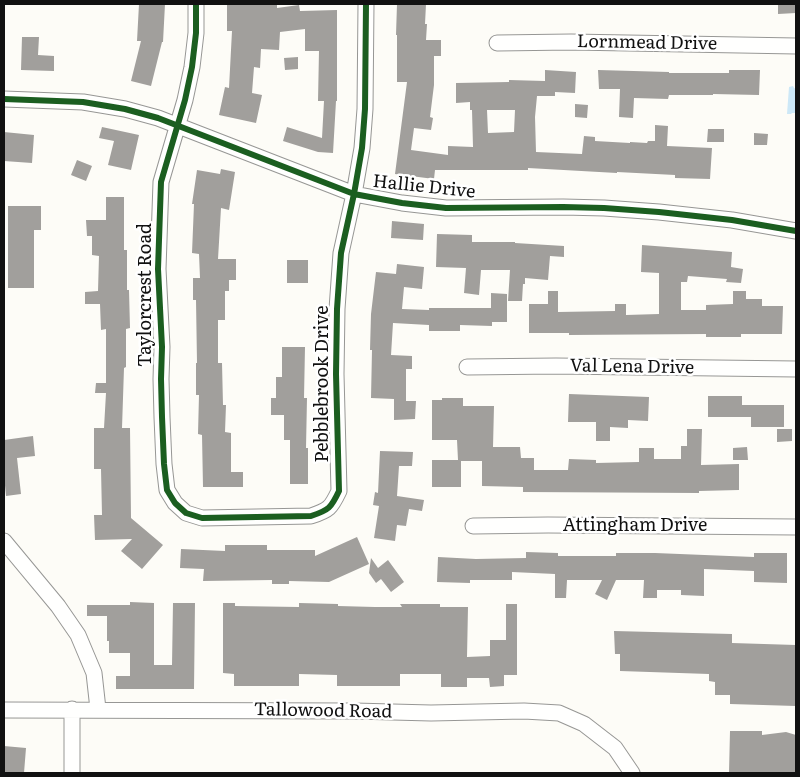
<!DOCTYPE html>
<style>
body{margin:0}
#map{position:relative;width:800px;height:777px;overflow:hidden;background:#fdfcf7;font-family:Literata,serif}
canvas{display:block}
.frame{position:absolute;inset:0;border:5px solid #111;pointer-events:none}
</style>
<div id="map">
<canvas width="800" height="777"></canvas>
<div class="frame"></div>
</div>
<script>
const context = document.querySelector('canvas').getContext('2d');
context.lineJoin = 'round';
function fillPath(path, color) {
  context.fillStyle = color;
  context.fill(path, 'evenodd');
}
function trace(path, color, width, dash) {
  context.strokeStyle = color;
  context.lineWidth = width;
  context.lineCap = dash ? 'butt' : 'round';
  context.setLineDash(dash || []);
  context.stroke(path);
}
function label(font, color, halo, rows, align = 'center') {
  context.font = font + ' Literata,serif';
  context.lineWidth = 5;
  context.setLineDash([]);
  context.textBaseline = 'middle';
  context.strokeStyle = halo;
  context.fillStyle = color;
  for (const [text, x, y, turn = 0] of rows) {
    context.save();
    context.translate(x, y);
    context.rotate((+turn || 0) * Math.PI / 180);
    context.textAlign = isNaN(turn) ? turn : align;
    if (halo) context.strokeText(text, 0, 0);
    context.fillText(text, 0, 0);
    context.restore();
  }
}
const water = new Path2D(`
 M793 86 794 88 796 89V113H792L791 114H787L789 87Z`);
const building = new Path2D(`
 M139 4H165L163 42H162L151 86 131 81 141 41H137Z
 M227 4H277V8L299 5 300 11 337 10V101H336L333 153 318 152 283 141 287 127 322 138 324 101H318L319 51H305V29L280 32 279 50 261 49 260 68 254 67 252 93 262 95 256 123 219 115 225 87 229 88 232 31H227Z
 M397 4H426L425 24H427L426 40H441V56H434V85L430 117 433 118 431 130 414 128 411 150 448 155V146L473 147 472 110H470V102L456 103V83L509 82V80L545 81V70L576 72 575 93 555 92V96H537L535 117 536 152 582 154 584 136 595 137V141L630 143V142L647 143 648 141H655V125L668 126 667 146 712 148 710 179 675 178V175L617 172V173L528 168V170H435L434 179 395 174 407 82H397V35H396ZM487 110H515L514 132 488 133Z
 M778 4H796V13L778 14Z
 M22 37H39L38 55 54 56V71L21 70Z
 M298 57V69L285 70 284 58Z
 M598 70 669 72V73H729V70H760L759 95 713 94V95H669L668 99 634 98 633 118 619 117 620 89H599Z
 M575 104 588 105 587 118 575 117Z
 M102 127 139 135 131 170 108 165 114 141 99 138Z
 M708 129H724V142H707Z
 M4 132 34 135 32 163 4 161Z
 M754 133 768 134 767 145H754Z
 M77 160 92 166 86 181 71 175Z
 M221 169 235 172 229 210 221 208 218 259H236V280H229V291H225V320H218V363H222L223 405H226L225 432 231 433V472H243V487H203L202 435 198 434 199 395H196V363H197L196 300H193V278H200L199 254 192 253 194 204H192L197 170 220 174Z
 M106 197H124V250H127V290H129L130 328 126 329V367L124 368 122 428H130L131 518 163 545 142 569 121 551 132 539 95 540 94 515H102L101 469H94V428H104L106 393H95L96 383H106V329L101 330 100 304H85V292L98 291 99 256 92 255V236H87L86 220H106Z
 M8 206H41V230H34V288H8Z
 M392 221 424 224 423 240 391 238Z
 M437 234 472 235V242H515V243L564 246V257L550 256 548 280 525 278V284H523L522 301H508L510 270H481L479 295 464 293 466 268 436 267Z
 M642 245 732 252 731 267 743 269 741 283 726 282 727 279 688 276 687 282H681V310H706V305L733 304V291H746V299H762V306H783L782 334H741V337H706V334L569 335V333H529V304H548V291H558V312L615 311V304H626V315L659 314V273L641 272Z
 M287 260H308V283H287Z
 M397 264 424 267 422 289 404 287 402 309 429 310V308H491V293L507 294V322H492V326L460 325V331H429V325L393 323 391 355 412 356V369H406V401H416L415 419 394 420V399L371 398 372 350H370L371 314 376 272 396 274Z
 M282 347H305L304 398H307L306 448H308V484H290V440H284V415H271V398H276V377H282Z
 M569 394 649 397 648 421 628 420V428L610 427V441H596V422H568Z
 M708 396H742V405H784V427H751V417H708Z
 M442 398H463V406H494L493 447H520L521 458H534V470H568L569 459 596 460V463L639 462V448H654V459H681V446H687V429H702L701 465 739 464V490L699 491V493L523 492V487L482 486V461H461V487H432V460H458L457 440H432V400H442Z
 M777 429H792V441L777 442Z
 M33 436 35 456 17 458 21 494 6 496 4 475V440Z
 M747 447 748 460H733V448Z
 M380 451 413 452 412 466H399L397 496 424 500 422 511 409 509 406 526 397 525 395 541 374 538 379 506 373 505 375 492 378 493Z
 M357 537 369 564 329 582 289 581V584H272V580L203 581 204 569 180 568 181 549 225 551V545H267V550H315V556Z
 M526 552 558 553V556H616V553H655L754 557V553H787V583L754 582V571L704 569V596L681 595V590H657V598H643L644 580H616L607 600 595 594 602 580H567L566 598H555V574L512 572V580H470V583L437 582 438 557 476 559 526 558Z
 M371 558 378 568 388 560 404 582 391 592 381 579 376 583 369 573Z
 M130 602 154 603V665H172L173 603H195L194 689H116V676H130V653H109V641H107V616H87V605H130Z
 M223 603H235V606L299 607V603L338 604V606L375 607H402L400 604H440V607H468L467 657 490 656V640H506V604H517V675H504V686L490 687 489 678H467V687H441V674H400V686H337V675L299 674V686H234V674L223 673Z
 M614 631 732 634V643L796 645V706L730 704V695H715V682L709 681V674L620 671V654H615Z
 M730 731H762V735L786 732 796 735V773H729Z
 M4 746 26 748 24 773H4Z`);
const minor = new Path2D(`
 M196 4V33L192 67 185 100 161 182 158 269 162 347 161 379 162 417 164 464 167 490 175 503 186 513 202 518 311 516C329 510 331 508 339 491L336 374 337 309 341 253 354 194 362 148 365 109 366 4
 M497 43 571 42 796 46
 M4 99 83 102 125 109 158 118 354 194 402 203 446 208 563 207 604 208 659 212 732 220 796 231
 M467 367 556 366 796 369
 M473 526 548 525 796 527
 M4 541 58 606 78 635 94 673 98 709
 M4 710 354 711 431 713 524 711 559 713 584 724 615 748 632 773
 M72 773V709`);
const cycleway = new Path2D(`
 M196 4V33L192 67 185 100 161 182 158 269 162 347 161 379 162 417 164 464 167 490 175 503 186 513 202 518 311 516C329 510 331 508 339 491L336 374 337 309 341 253 354 194 362 148 365 109 366 4
 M4 99 83 102 125 109 158 118 354 194 402 203 446 208 563 207 604 208 659 212 732 220 796 231`);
const streetNames = [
 ["Lornmead Drive",647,43,1],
 ["Hallie Drive",424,187,6],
 ["Taylorcrest Road",146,295,-90],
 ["Val Lena Drive",632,367,1],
 ["Pebblebrook Drive",323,384,-90],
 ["Attingham Drive",635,526],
 ["Tallowood Road",323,711,1]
];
fillPath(water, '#cde8f7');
fillPath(building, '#a19f9c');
trace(minor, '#979795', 17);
trace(minor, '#fffffe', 15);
trace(cycleway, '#1b5e20', 6);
label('18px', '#111', '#fff', streetNames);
</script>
